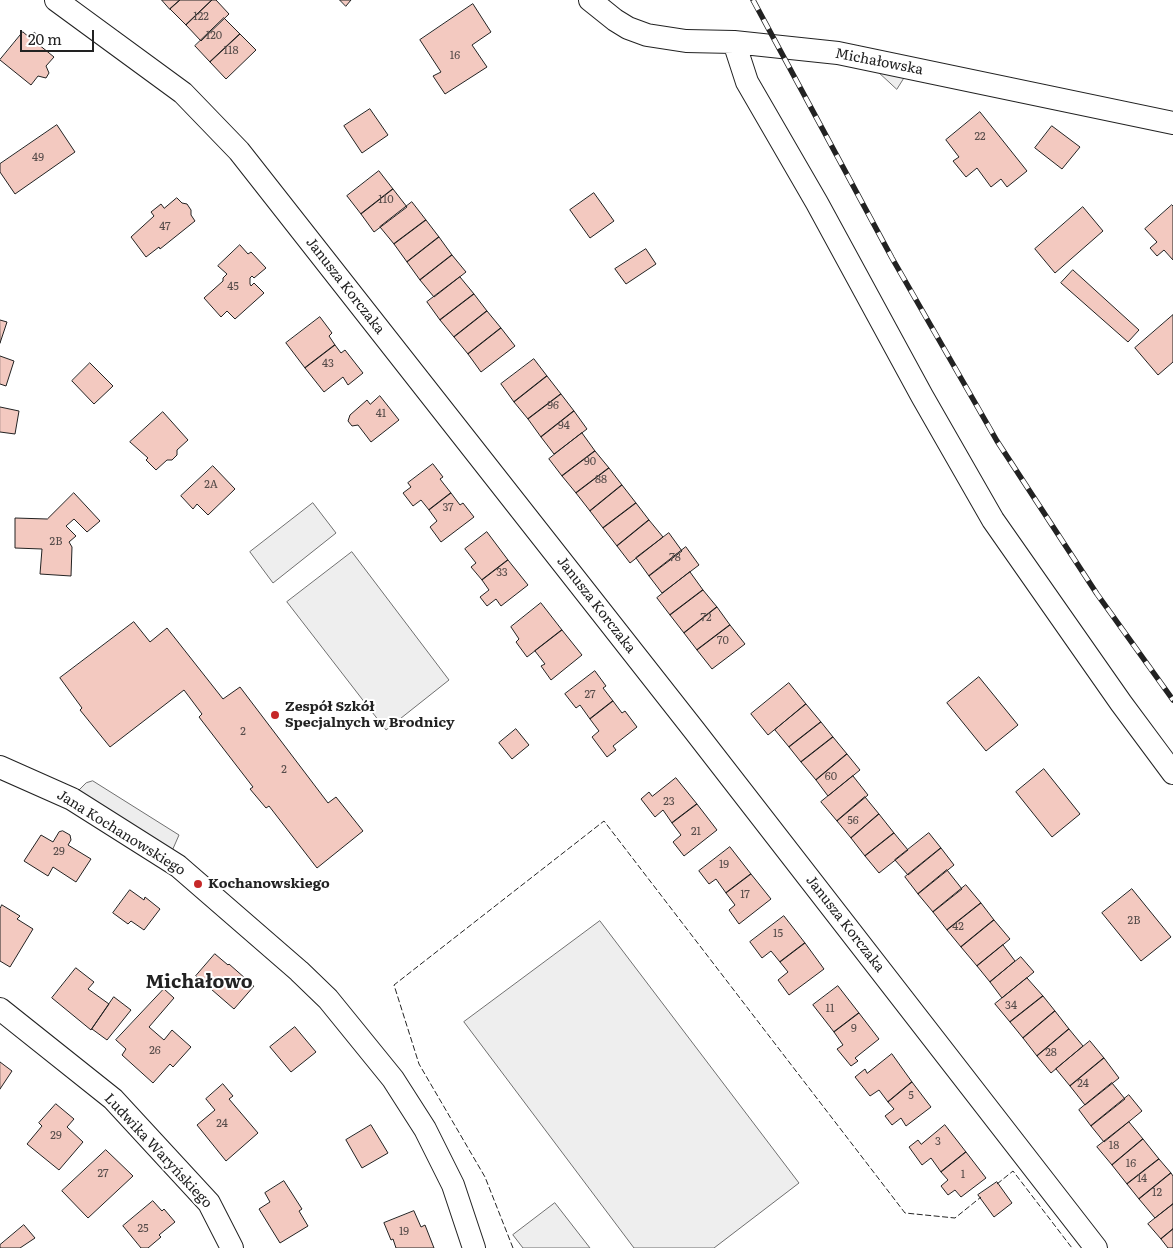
<!DOCTYPE html>
<meta charset="utf-8">
<style>
body{margin:0}
#map{position:relative;width:1173px;height:1248px;overflow:hidden;background:#fff;font-family:Literata,serif}
canvas{display:block}
.scale{position:absolute;left:20px;top:30px;width:74px;height:22px;box-sizing:border-box;border:2px solid #222;border-top:0;padding-left:6px;font-size:15px;line-height:18px;white-space:nowrap;color:#222;-webkit-text-stroke:4px #fff;paint-order:stroke}
</style>
<div id="map">
<canvas width="1173" height="1248"></canvas>
<div class="scale">20 m</div>
</div>
<script>
const context = document.querySelector('canvas').getContext('2d');
context.lineJoin = 'round';
function fillPath(path, color) {
  context.fillStyle = color;
  context.fill(path, 'evenodd');
}
function trace(path, color, width, dash) {
  context.strokeStyle = color;
  context.lineWidth = width;
  context.lineCap = dash ? 'butt' : 'round';
  context.setLineDash(dash || []);
  context.stroke(path);
}
function label(font, color, halo, rows, align = 'center') {
  context.font = font + ' Literata,serif';
  context.lineWidth = 4;
  context.setLineDash([]);
  context.textBaseline = 'middle';
  context.strokeStyle = halo;
  context.fillStyle = color;
  for (const [text, x, y, turn = 0] of rows) {
    context.save();
    context.translate(x, y);
    context.rotate((+turn || 0) * Math.PI / 180);
    context.textAlign = isNaN(turn) ? turn : align;
    if (halo) context.strokeText(text, 0, 0);
    context.fillText(text, 0, 0);
    context.restore();
  }
}
const green = new Path2D(`
 M873 67 907 73 897 89Z
 M313 503 336 533 273 583 250 552Z
 M352 552 449 680 386 730 287 602Z
 M600 921 799 1183 714 1248H634L464 1022Z
 M555 1203 590 1248H523L513 1235Z`);
const parking = new Path2D(`
 M93 781 179 835 172 851 78 791 86 783Z`);
const building = new Path2D(`
 M162 0H180L170 9Z
 M180 0H212L186 25 170 9Z
 M212 0H216L229 14 201 41 186 25Z
 M340 0H351L346 6Z
 M473 4 491 32 472 45 487 67 445 94 433 76 441 72 420 40Z
 M224 18 240 34 210 62 195 46Z
 M23 32 30 38 34 32 42 39 38 44 54 57 46 66 49 73 46 78 38 76 31 85 0 60Z
 M240 34 256 50 226 79 210 62Z
 M370 109 388 135 362 153 344 126Z
 M980 112 1027 171 1007 187 1001 179 991 187 977 168 966 177 953 161 959 157 946 140Z
 M57 125 75 152 15 194 0 172V164Z
 M1052 126 1080 147 1062 169 1035 148Z
 M379 171 393 189 361 214 347 196Z
 M393 189 407 207 374 232 361 214Z
 M594 193 614 221 590 238 570 210Z
 M177 198 182 203 187 204 191 210V215L195 221 160 249 159 247 146 257 131 237 154 216 151 212 161 204 164 208Z
 M412 202 426 220 394 244 380 227Z
 M1172 205 1173 206V260L1164 250 1157 256 1150 248 1157 242 1145 229Z
 M1083 207 1103 231 1055 273 1035 249Z
 M426 220 439 237 407 262 394 244Z
 M439 237 452 255 420 280 407 262Z
 M240 245 248 254 251 252 266 268 254 278 252 276 250 278V284L251 286 254 283 264 293 235 319 227 311 221 317 204 298 223 281V278L227 274 218 266Z
 M646 249 656 264 626 284 615 269Z
 M452 255 466 272 434 297 420 280Z
 M1073 270 1139 330 1128 342 1061 283Z
 M460 277 474 294 440 320 427 302Z
 M474 294 487 311 454 337 440 320Z
 M487 311 501 328 468 354 454 337Z
 M1173 315V362L1158 375 1135 348Z
 M320 317 332 333 329 336 335 345 305 368 286 343Z
 M0 320 7 322 0 343Z
 M501 328 515 346 481 372 468 354Z
 M335 345 341 353 345 350 363 373 348 385 343 377 324 392 305 368Z
 M0 356 14 361 6 386 0 384Z
 M534 359 547 376 514 402 501 384Z
 M90 363 113 386 94 404 72 381Z
 M547 376 561 394 528 419 514 402Z
 M561 394 574 411 541 437 528 419Z
 M380 396 399 420 371 442 358 425 352 426 348 421 350 415 367 400 370 404Z
 M0 407 19 411 15 434 0 432Z
 M574 411 587 429 554 454 541 437Z
 M163 412 188 440 177 450V455L172 460H167L156 470 146 460 148 458 130 442Z
 M582 433 595 451 562 476 549 459Z
 M595 451 609 468 576 493 562 476Z
 M433 464 443 477 440 479 451 493 429 510 421 500 413 506 403 493 411 487 408 483Z
 M213 466 235 489 208 515 197 504 193 509 181 496Z
 M609 468 622 485 590 511 576 493Z
 M622 485 636 503 603 528 590 511Z
 M74 493 100 521 87 532 74 519 66 526 76 536 69 542 72 547 71 576 40 574 42 549 15 548V518L47 519Z
 M451 493 460 505 463 503 474 517 441 542 430 527 437 521 429 510Z
 M636 503 649 520 617 546 603 528Z
 M649 520 663 537 630 563 617 546Z
 M487 532 508 560 482 580 471 567 476 563 465 549Z
 M669 533 682 551 649 576 636 558Z
 M686 547 699 565 662 593 649 576Z
 M508 560 528 585 501 606 496 599 487 606 480 597 489 590 482 580Z
 M690 572 703 590 670 615 657 598Z
 M703 590 717 607 684 633 670 615Z
 M541 603 562 630 527 657 516 642 519 639 511 627Z
 M717 607 730 625 697 650 684 633Z
 M134 622 150 642 167 628 223 699 240 687 328 803 336 797 363 831 317 868 269 806 266 808 250 789 253 787 199 717 202 714 184 690 110 747 80 710 82 708 60 678Z
 M730 625 745 644 712 669 697 650Z
 M562 630 582 655 551 680 541 666 545 664 535 651Z
 M595 671 606 686 603 688 613 701 590 719 580 705 576 708 565 694Z
 M979 677 1018 725 986 751 947 703Z
 M789 683 806 704 768 735 751 714Z
 M613 701 622 713 625 711 637 727 613 746 616 750 607 757 592 737 599 731 590 719Z
 M806 704 821 722 789 747 775 730Z
 M821 722 833 737 801 762 789 747Z
 M516 729 529 745 512 759 499 743Z
 M833 737 847 754 816 780 801 762Z
 M847 754 860 770 828 796 816 780Z
 M1044 769 1080 814 1052 837 1016 792Z
 M853 776 868 795 837 821 821 802Z
 M676 778 697 804 672 823 663 810 655 817 641 799 649 792 652 796Z
 M865 797 879 814 851 838 837 821Z
 M697 804 717 830 684 856 673 842 681 835 672 823Z
 M879 814 894 833 865 856 851 838Z
 M63 831 70 835 71 840 68 845 91 859 76 882 53 867 48 876 24 861 41 835 53 842 59 832Z
 M894 833 908 850 879 873 865 856Z
 M929 833 941 848 908 875 895 860Z
 M730 847 751 874 726 893 716 879 709 884 699 871Z
 M941 848 954 865 918 894 905 877Z
 M947 870 962 889 933 912 918 894Z
 M751 874 771 899 739 924 729 910 735 905 726 893Z
 M966 885 981 903 947 930 933 912Z
 M1132 889 1171 937 1141 961 1102 913Z
 M130 890 144 900 145 897 160 909 144 930 131 921 128 924 113 913Z
 M981 903 994 920 961 947 947 930Z
 M2 905 20 916 17 919 33 929 10 967 0 961V909Z
 M784 916 805 943 780 962 771 951 762 958 750 942Z
 M994 920 1010 939 977 966 961 947Z
 M805 943 824 969 789 995 778 980 788 972 780 962Z
 M1003 945 1015 961 990 982 977 966Z
 M215 954 228 965 229 964 254 986 234 1009 196 976Z
 M1021 957 1034 972 1002 998 990 982Z
 M76 968 94 982 88 989 109 1004 91 1030 52 998Z
 M1027 978 1043 996 1010 1022 995 1004Z
 M838 986 859 1013 834 1032 813 1005Z
 M164 989 174 998 149 1027 164 1040 172 1030 191 1047 173 1067 170 1064 153 1083 122 1055 126 1049 116 1040Z
 M1043 996 1055 1011 1023 1038 1010 1022Z
 M114 997 131 1010 107 1040 92 1029Z
 M1055 1011 1069 1029 1037 1056 1023 1038Z
 M859 1013 879 1039 855 1058 858 1061 851 1066 837 1049 843 1045 834 1032Z
 M295 1027 316 1052 291 1072 270 1047Z
 M1069 1029 1083 1046 1051 1073 1037 1056Z
 M1090 1041 1104 1058 1070 1086 1056 1069Z
 M892 1054 912 1082 888 1102 879 1090 870 1096 855 1077 865 1069 867 1073Z
 M1104 1058 1119 1078 1085 1105 1070 1086Z
 M0 1062 12 1071 0 1089Z
 M912 1082 931 1107 906 1126 901 1118 892 1125 885 1116 894 1109 888 1102Z
 M1112 1083 1125 1099 1091 1126 1079 1110Z
 M223 1084 233 1096 229 1099 258 1133 226 1161 197 1125 215 1110 206 1099Z
 M1129 1095 1142 1111 1104 1142 1091 1126Z
 M56 1104 74 1119 67 1127 83 1142 59 1170 27 1144 42 1126 39 1123Z
 M1129 1122 1143 1139 1112 1165 1097 1147Z
 M371 1125 388 1153 362 1168 346 1140Z
 M945 1125 966 1152 941 1172 931 1158 922 1165 909 1147 918 1140 921 1144Z
 M1143 1139 1159 1159 1127 1184 1112 1165Z
 M106 1150 133 1176 88 1218 62 1191Z
 M966 1152 986 1178 961 1197 955 1190 948 1195 941 1186 948 1180 941 1172Z
 M1159 1159 1171 1173 1139 1199 1127 1184Z
 M1171 1173 1173 1176V1204L1155 1218 1139 1199Z
 M284 1181 302 1209 299 1211 308 1226 280 1243 259 1209 270 1202 265 1193Z
 M997 1182 1012 1203 994 1217 978 1195Z
 M153 1201 162 1211 164 1209 175 1222 159 1235 161 1237 148 1248H141L123 1226Z
 M1173 1204V1229L1161 1239 1148 1224Z
 M414 1211 421 1227 425 1225 434 1248H396L393 1239 391 1240 384 1223Z
 M24 1225 35 1238 20 1248H0V1245Z
 M1173 1229V1248H1168L1161 1239Z`);
const street = new Path2D(`
 M56 0 183 93 239 151 694 730 1096 1248
 M590 0 615 20 628 28 647 35 686 41 734 42 838 53 1173 123
 M734 42 747 82 817 203 922 396 993 520 1121 703 1173 773
 M0 767 72 799 178 866 299 971 328 999 393 1079 425 1129 453 1185 474 1248
 M0 1009 113 1099 209 1203 232 1248`);
const rail = new Path2D(`
 M753 0 892 258 997 441 1097 594 1173 700`);
const fence = new Path2D(`
 M997 1184 1013 1171 1072 1248
 M513 1248 485 1177 419 1064 394 985 604 821 905 1213 955 1218 981 1197`);
const markers = [
 [275,715,5,"#c62828"],
 [198,884,5,"#c62828"]
];
const numberNames = [
 ["122",201,17],
 ["120",214,36],
 ["118",231,51],
 ["16",455,56],
 ["22",980,137],
 ["49",38,158],
 ["110",386,200],
 ["47",165,227],
 ["45",233,287],
 ["43",328,364],
 ["96",553,406],
 ["41",381,414],
 ["94",564,426],
 ["90",590,462],
 ["88",601,480],
 ["2A",211,485],
 ["37",448,508],
 ["2B",56,542],
 ["78",675,558],
 ["33",502,573],
 ["72",706,618],
 ["70",723,641],
 ["27",590,695],
 ["2",243,732],
 ["2",284,770],
 ["60",831,777],
 ["23",669,802],
 ["56",853,821],
 ["21",696,832],
 ["29",59,852],
 ["19",724,865],
 ["17",745,895],
 ["2B",1134,921],
 ["42",958,927],
 ["15",778,934],
 ["34",1011,1006],
 ["11",830,1009],
 ["9",854,1029],
 ["26",155,1051],
 ["28",1051,1053],
 ["24",1083,1084],
 ["5",911,1096],
 ["24",222,1124],
 ["29",56,1136],
 ["3",938,1142],
 ["18",1114,1146],
 ["16",1131,1164],
 ["27",103,1174],
 ["1",963,1175],
 ["14",1142,1179],
 ["12",1157,1193],
 ["25",143,1229],
 ["19",404,1232]
];
const streetNames = [
 ["Michałowska",879,62,11],
 ["Janusza Korczaka",345,286,52],
 ["Janusza Korczaka",596,605,52],
 ["Jana Kochanowskiego",121,833,32],
 ["Janusza Korczaka",845,924,52],
 ["Ludwika Waryńskiego",158,1151,47]
];
const poiNames = [
 ["Zespół Szkół",285,707],
 ["Specjalnych w Brodnicy",285,723],
 ["Kochanowskiego",208,884]
];
const districtNames = [
 ["Michałowo",199,982]
];
fillPath(green, '#eee');
trace(green, '#6f6f6f', 1);
fillPath(parking, '#ededed');
trace(parking, '#6f6f6f', 1);
fillPath(building, '#f3c9c0');
trace(building, '#222', 1);
trace(street, '#222', 24);
trace(street, '#fff', 22);
trace(rail, '#222', 5.5);
trace(rail, '#fff', 4, [11]);
trace(fence, '#222', 1, [6, 2.5]);
for (const [x, y, r, color] of markers) {
  const dot = new Path2D();
  dot.arc(x, y, r, 0, 2 * Math.PI);
  context.fillStyle = color;
  context.fill(dot);
  trace(dot, '#fff', 2);
}
label('11px', '#564c4a', null, numberNames);
label('14px', '#222', '#fff', streetNames);
label('bold 14px', '#222', '#fff', poiNames, 'left');
label('bold 19px', '#222', '#fff', districtNames);
</script>
